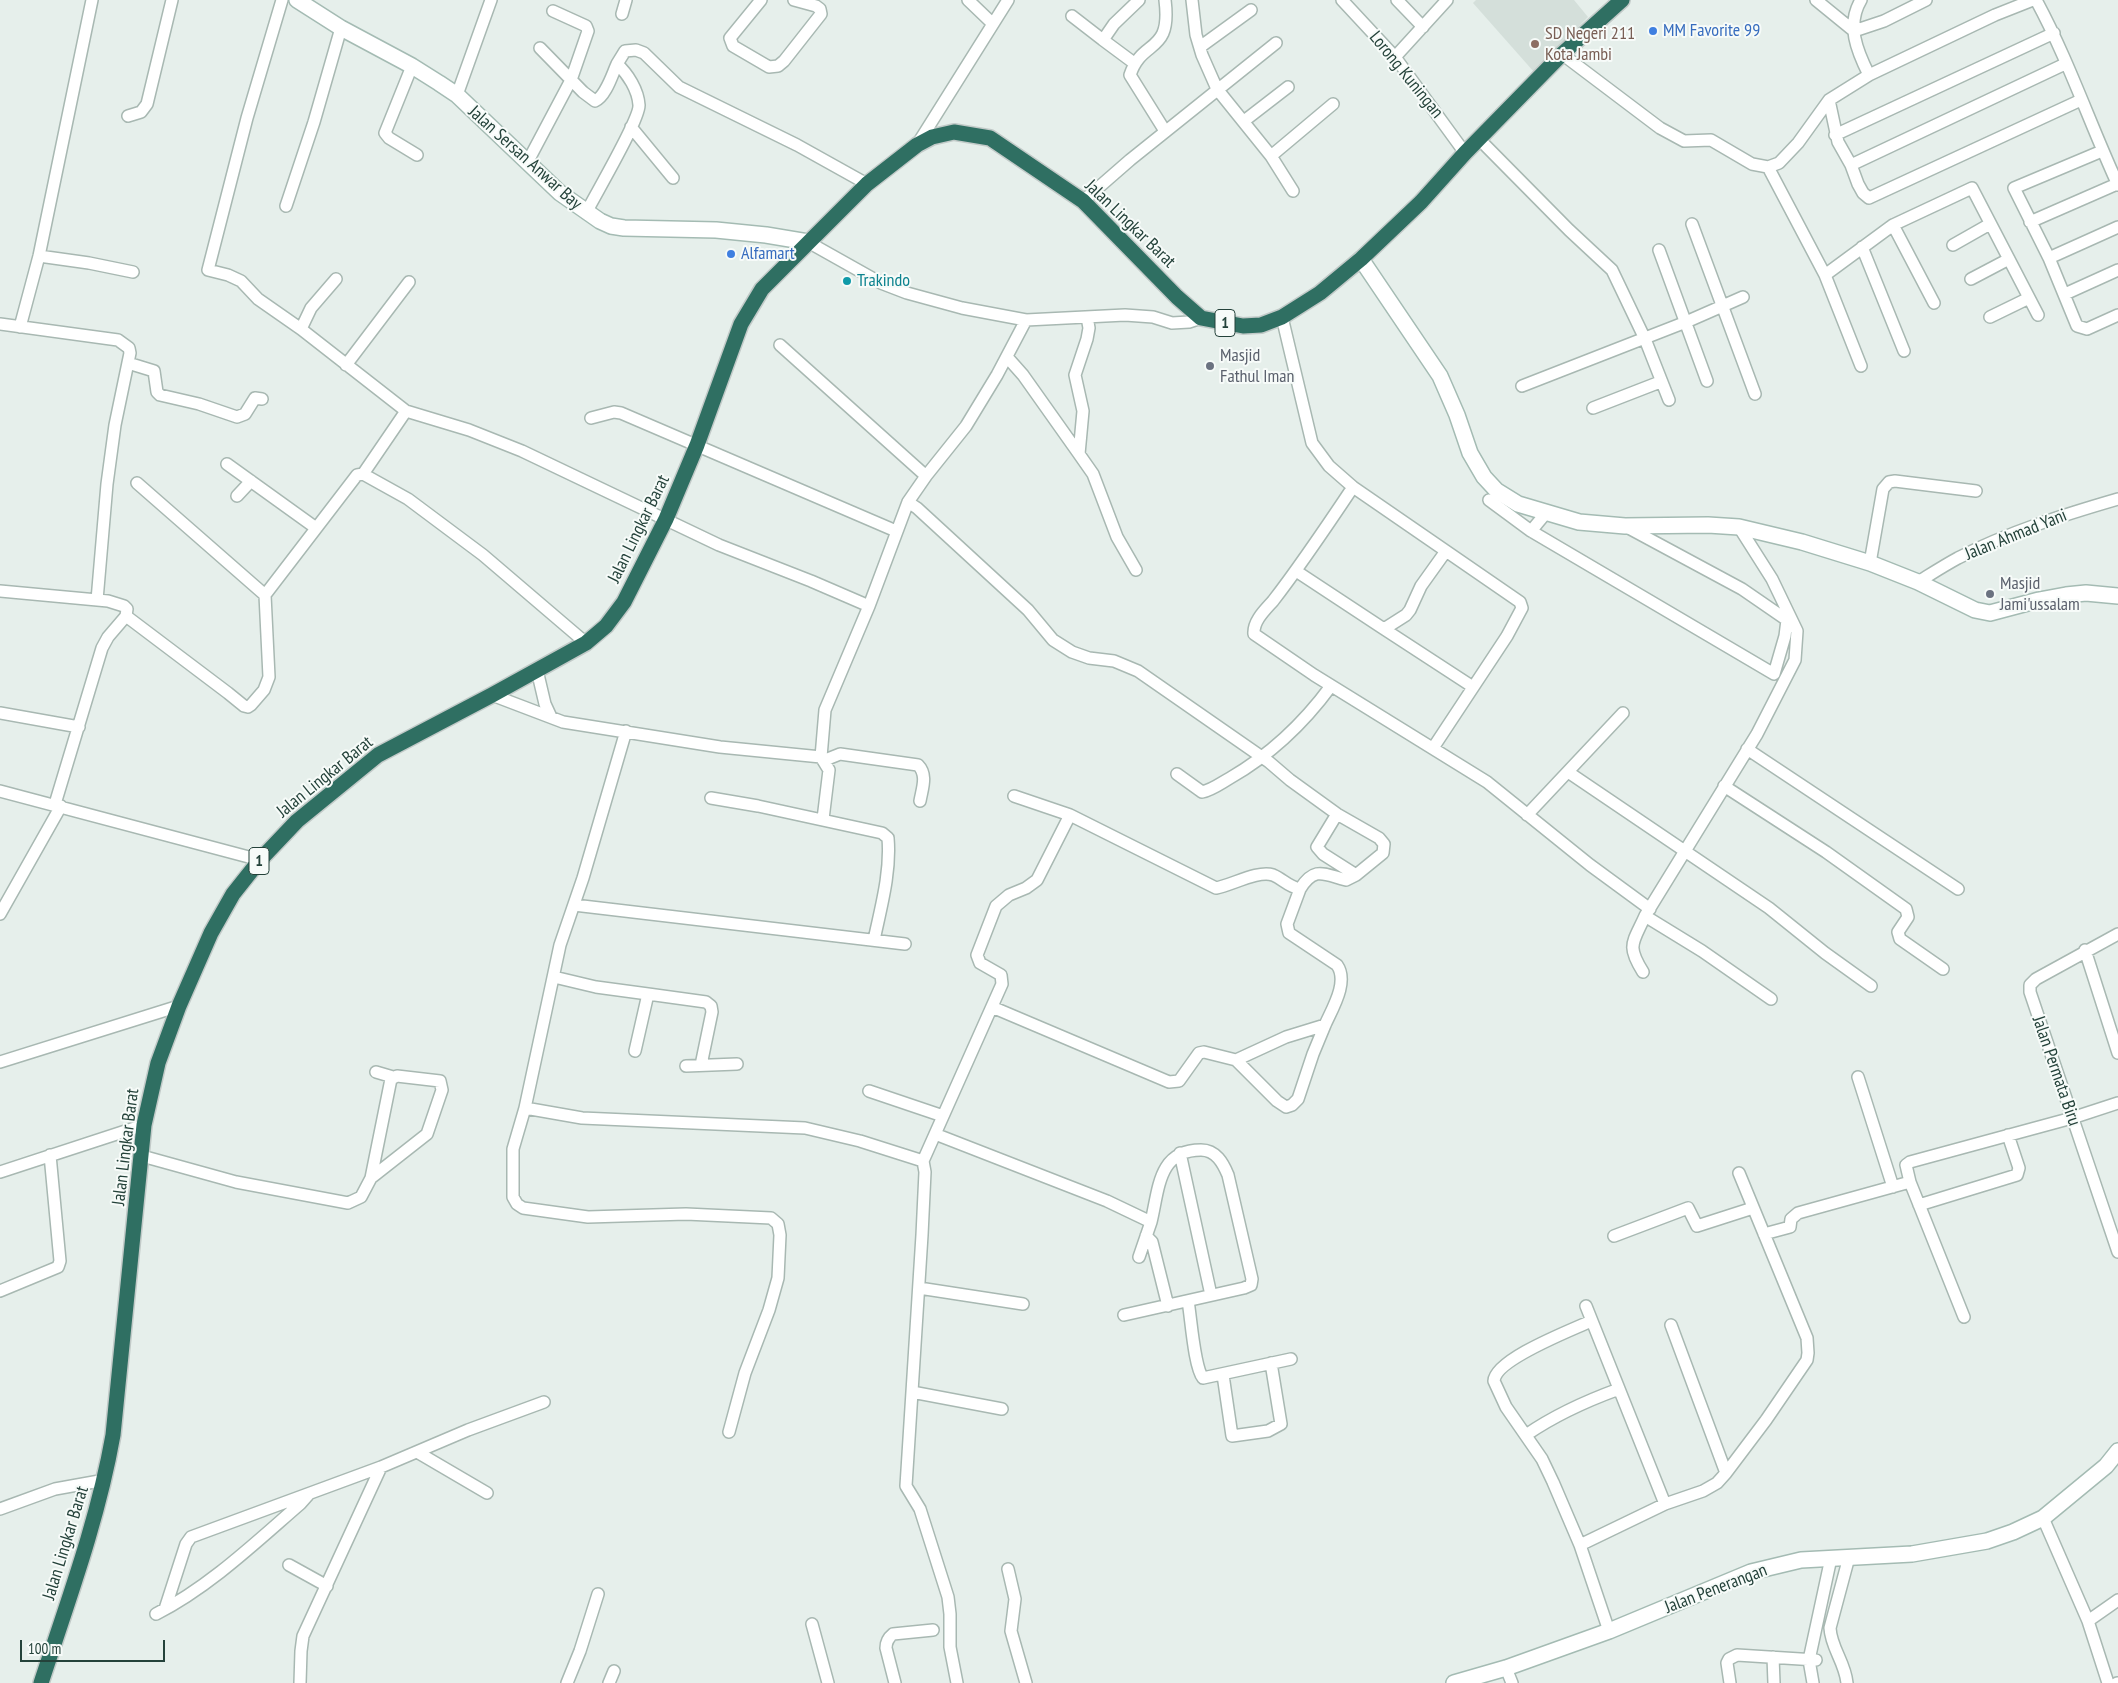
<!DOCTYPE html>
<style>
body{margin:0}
#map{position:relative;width:2118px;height:1683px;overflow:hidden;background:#e6efeb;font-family:"PT Sans Narrow",sans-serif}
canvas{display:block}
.scale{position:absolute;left:20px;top:1640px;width:145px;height:22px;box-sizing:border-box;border:2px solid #24423a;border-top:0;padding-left:6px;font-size:15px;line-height:18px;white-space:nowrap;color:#24423a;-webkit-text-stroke:4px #f7fbf9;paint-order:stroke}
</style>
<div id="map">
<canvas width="2118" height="1683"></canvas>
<div class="scale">100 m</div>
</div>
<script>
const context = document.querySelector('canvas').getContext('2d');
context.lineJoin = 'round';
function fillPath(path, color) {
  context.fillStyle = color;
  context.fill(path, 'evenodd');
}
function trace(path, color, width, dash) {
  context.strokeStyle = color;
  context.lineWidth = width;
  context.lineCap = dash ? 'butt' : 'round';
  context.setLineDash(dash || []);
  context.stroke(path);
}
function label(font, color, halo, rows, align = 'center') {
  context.font = font + ' "PT Sans Narrow",sans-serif';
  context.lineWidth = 4;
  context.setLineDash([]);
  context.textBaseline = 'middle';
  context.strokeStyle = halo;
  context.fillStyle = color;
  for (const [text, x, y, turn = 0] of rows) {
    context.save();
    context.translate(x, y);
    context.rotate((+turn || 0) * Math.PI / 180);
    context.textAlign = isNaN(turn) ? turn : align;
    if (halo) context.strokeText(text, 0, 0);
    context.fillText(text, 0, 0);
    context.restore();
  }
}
const built = new Path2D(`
 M1476 0H1574L1588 17 1534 72 1473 3Z`);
const street = new Path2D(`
 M282 0 247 118 208 270 228 275 241 281 258 299 301 329 406 411 469 430 522 451 719 545 811 581 869 606
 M761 0 730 38 733 46 769 67 778 66 784 61 821 14 820 9 816 6 794 0
 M968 0 993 24
 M1165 0C1172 55 1142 38 1130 75L1165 131
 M1192 0 1196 35 1202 55 1217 89 1271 156 1293 191
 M1342 0 1395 57 1465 153
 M1397 0 1423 27
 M1816 0 1854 31 1884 21 1926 0
 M1861 0C1846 25 1857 51 1869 75
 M2036 0C2068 59 2090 124 2118 185
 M622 14 626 0
 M1072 16 1103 40
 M1200 47 1251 10
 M540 48 583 92 595 101C606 96 612 75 617 64 628 74 638 90 639 105 640 119 595 195 586 213
 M1562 54 1660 128 1684 141 1711 140 1752 164 1768 167 1779 163 1798 143 1829 100 1869 75 1995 15 2033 0
 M1395 57 1447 0
 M1134 63 1103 40 1114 24 1139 0
 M617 64 625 51 636 50 644 53 679 87 797 145 867 184
 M412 66 385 133 389 138 417 155
 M457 95 491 0
 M1829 100 1838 142 1851 165 1858 184 1863 193 1869 198 2081 100
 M128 116 141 112 147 104 172 0
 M1244 121 1288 87
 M631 127 673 178
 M1835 135 2054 33
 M1479 139 1569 230 1612 270 1645 339 1669 400
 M917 145 1008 0
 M2102 151 2014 188 2049 258 2077 326 2087 329 2118 315
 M1271 156 1333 104
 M527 163 571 80 588 31 586 26 553 11
 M1851 165 2065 64
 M1768 167 1825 275 1893 225 1934 303
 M1083 201 1130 160 1276 43
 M286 206 314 122 341 28
 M2030 222 2117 184
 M1692 224 1755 394
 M1893 225 1972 188 2038 315
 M808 242 881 283 907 293 962 308 1026 320 1125 315 1153 317 1172 323 1189 322 1201 318
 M1953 245 1990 224
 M1862 247 1904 351
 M1659 250 1707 381
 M39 256 89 263 133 272
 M2049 258 2118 227
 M1825 275 1861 366
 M1971 279 2009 259
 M2065 294 2118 270
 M1087 317 1089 328 1087 339 1075 375 1083 411 1079 454 1093 474 1117 537 1136 570
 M1282 317 1312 443 1329 466 1353 487 1520 602 1522 608 1507 636 1433 748
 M1990 317 2029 298
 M0 324 118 340 129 348 130 353 115 425 107 484 97 600
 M20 327 39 256 92 0
 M301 329 311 308 336 279
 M780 345 926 476
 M1007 357 1023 375 1079 454
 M128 363 154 371 157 392 160 395 199 404 237 417 245 414 255 398 262 399
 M346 365 409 282
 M1522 386 1686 322 1743 297
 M1593 408 1660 382
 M406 411 363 474 408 499 483 555 586 643
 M591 418 614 412 621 413 896 531
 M227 464 316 528
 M1353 487C1327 526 1301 565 1273 601 1265 610 1253 621 1254 634L1314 675 1487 782 1590 865 1650 909
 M237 496 251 481
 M1489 500 1531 531 1774 674 1785 636 1787 620 1742 589 1625 526
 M908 502 917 508 1028 610 1053 640 1072 652 1089 658 1114 661 1138 671 1269 762 1290 780 1337 814 1379 838 1384 844 1383 853 1356 875 1346 880C1325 875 1315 865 1300 889 1287 886 1283 879 1273 875 1258 870 1232 885 1216 888L1070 815 1014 796
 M1531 531 1546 513
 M1870 563 1883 489 1889 482 1895 481 1976 491
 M1296 571 1384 629 1406 615 1410 610 1421 586 1446 551
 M1918 582C1931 574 1945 565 1958 558 2009 532 2063 515 2118 499
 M0 591 108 601 124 606 127 609 126 616 108 637 102 648 55 804
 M265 595 357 475 363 474
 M126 616 228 693 244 706 248 707 251 705 264 690 269 677 265 595 137 483
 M1384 629 1473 687
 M537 670 545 704 551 717
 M492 695 563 722 720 747 821 757 829 770 823 819
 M0 713 79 727
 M626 731 583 878 560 945 525 1108 582 1118 805 1128 860 1141 923 1161 925 1172 922 1235 906 1486 920 1509 948 1597 950 1614V1647L957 1683
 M1747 749 1958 889
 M821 757 825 710 869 606 908 502 926 476 966 426 997 375 1026 320
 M825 760 840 754 918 765C928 775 922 789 920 801
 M1568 772 1769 908 1825 953 1871 986
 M1177 774 1202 792C1212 790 1221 783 1230 778 1270 755 1303 724 1331 686
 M1724 786 1826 852 1906 909 1908 917 1898 932 1900 939 1943 969
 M0 791 260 860
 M711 798 758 806 882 833 888 838C891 872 881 907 874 940
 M1337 814 1317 847 1323 854 1356 875
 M1527 815 1623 713
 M574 905 905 944
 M0 914 61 806
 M1645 916 1702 951 1771 999
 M2118 934 2036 979 2030 985V992L2118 1252
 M2085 950 2118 1053
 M1643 972C1626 945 1633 943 1645 916L1757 734 1795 660 1797 631 1772 579 1739 527
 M554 977 596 987 648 994 635 1051
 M648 994 706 1002 711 1006 712 1012 701 1065
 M992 1007 1169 1082 1179 1081 1199 1053 1204 1052 1236 1060 1286 1037 1325 1025C1332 1009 1349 982 1337 965L1289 933 1287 924 1300 889
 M1236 1060 1277 1101 1286 1107 1292 1105 1298 1099 1313 1054 1325 1025
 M0 1062 179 1006
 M686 1066 737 1064
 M376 1072 393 1077
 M1858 1077 1893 1187
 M869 1091 943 1116
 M525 1108 513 1149V1197L517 1204 523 1208 588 1217 686 1214 771 1218 778 1224 780 1235 778 1278 769 1310 745 1373 729 1432
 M935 1134 1107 1201 1151 1222 1139 1257
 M1180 1153 1211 1295
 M142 1156 236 1182 348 1203 361 1197 371 1178 427 1134 442 1090 440 1081 397 1076 391 1079 371 1178
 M923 1161 1002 984 1001 975 980 963 977 955 996 906 1009 895 1026 888 1037 880 1070 815
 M0 1172 144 1125
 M1919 1205 2017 1175 2019 1168 2008 1135
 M1764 1234 1790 1227 1791 1219 1798 1213 1910 1182
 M1146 1236 1152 1242 1168 1306
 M1614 1236 1688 1208 1697 1226 1753 1208
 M919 1288 1023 1304
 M0 1291 58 1267 60 1261 50 1155
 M1188 1301C1191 1317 1194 1367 1203 1378L1291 1359
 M1586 1306 1665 1504
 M1124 1315 1244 1288 1251 1285 1252 1279 1228 1175C1223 1163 1216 1150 1201 1150 1158 1150 1159 1189 1151 1222
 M1964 1317 1910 1182 1906 1165 1910 1162 2072 1118 2118 1103
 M1591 1321C1572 1330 1495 1359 1494 1381L1506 1407 1542 1459 1553 1482 1580 1545 1609 1631
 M1671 1325 1726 1473
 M1223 1375 1232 1436 1268 1431 1281 1424 1271 1363
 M912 1392 1002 1409
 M1526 1435C1555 1415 1586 1401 1619 1389
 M417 1452 487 1493
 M0 1509 55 1489 105 1480
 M2043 1518 2088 1621 2108 1683
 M1580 1545 1665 1504 1703 1491 1717 1483 1726 1473 1766 1420 1807 1360 1808 1353 1807 1338 1739 1173
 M289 1565 327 1586
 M1008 1569 1015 1599 1011 1631 1026 1683
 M165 1609 186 1544 191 1537 381 1467 468 1430 544 1402
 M156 1614C209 1587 255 1543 300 1504L308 1495
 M2088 1621 2118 1600
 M812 1624 828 1683
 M1773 1657 1774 1683
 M1506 1668 1512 1683
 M300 1683 301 1651 303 1636 381 1467
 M567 1683 580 1651 598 1594
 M609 1683 614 1671
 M895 1683 886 1648C886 1642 888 1638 893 1634L933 1630
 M1730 1683 1727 1663 1729 1659 1737 1655 1816 1660
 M1813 1683 1809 1660 1831 1558
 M1847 1683C1845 1662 1831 1648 1830 1628L1849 1557
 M2117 1683H2118`);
const secondary = new Path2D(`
 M297 0 341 28 412 66 439 83 457 95 560 193 600 221 611 226 624 228 716 230 766 235 808 242
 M1361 259 1440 376 1457 415 1470 453 1484 477 1497 491 1518 504 1579 522 1625 526 1708 525 1739 527 1802 542 1870 563 1918 582 1975 610 1990 613 2039 600 2066 595 2086 593 2118 596
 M1454 1683 1506 1668 1609 1631 1751 1572 1801 1560 1912 1554 1987 1541 2013 1532 2043 1518 2106 1466 2118 1451`);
const highway = new Path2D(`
 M41 1683C68 1601 98 1520 113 1435L144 1125 158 1063 179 1006 211 933 233 894 260 860 297 821 378 755 492 695 586 643 606 626 624 602 666 519 697 445 741 324 762 289 867 184 917 145 932 137 954 132 990 138 1083 201 1177 297 1201 318 1243 326 1261 325 1282 317 1320 293 1361 259 1421 202 1465 153 1562 54 1622 0`);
const markers = [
 [1653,31,5,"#3f7fe0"],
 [1535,44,5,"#8d6e63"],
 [731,254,5,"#3f7fe0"],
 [847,281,5,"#0f9aa8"],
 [1210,366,5,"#6b7280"],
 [1990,594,5,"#6b7280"]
];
const shields = [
 [1225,323,20],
 [259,861,20]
];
const shieldNames = [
 ["1",1225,323],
 ["1",259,861]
];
const shopNames = [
 ["MM Favorite 99",1663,31],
 ["Alfamart",741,254]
];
const educationNames = [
 ["SD Negeri 211",1545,34],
 ["Kota Jambi",1545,55]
];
const streetNames = [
 ["Lorong Kuningan",1406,75,51],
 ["Jalan Sersan Anwar Bay",525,158,42],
 ["Jalan Lingkar Barat",1130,224,44],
 ["Jalan Lingkar Barat",639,529,-64],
 ["Jalan Ahmad Yani",2016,535,-22],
 ["Jalan Lingkar Barat",325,777,-39],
 ["Jalan Permata Biru",2056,1071,71],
 ["Jalan Lingkar Barat",126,1147,-83],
 ["Jalan Lingkar Barat",66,1543,-73],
 ["Jalan Penerangan",1716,1589,-21]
];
const cultureNames = [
 ["Trakindo",857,281]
];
const worshipNames = [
 ["Masjid",1220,356],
 ["Fathul Iman",1220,377],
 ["Masjid",2000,584],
 ["Jami'ussalam",2000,605]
];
fillPath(built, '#d4dfda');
trace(street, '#a8b8b2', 14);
trace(secondary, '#a4bbb3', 18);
trace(highway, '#c2cac8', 18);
trace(street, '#fff', 11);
trace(secondary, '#fff', 15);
trace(highway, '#2f6f62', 15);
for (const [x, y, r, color] of markers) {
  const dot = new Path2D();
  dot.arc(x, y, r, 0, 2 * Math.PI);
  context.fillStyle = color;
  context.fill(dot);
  trace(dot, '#f7fbf9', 2);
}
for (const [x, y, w] of shields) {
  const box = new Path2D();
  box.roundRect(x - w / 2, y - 13.5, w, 27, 4);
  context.fillStyle = '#f7fbf9';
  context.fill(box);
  trace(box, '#24423a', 1);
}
label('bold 16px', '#24423a', null, shieldNames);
label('18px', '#366cbe', '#f7fbf9', shopNames, 'left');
label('18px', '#785e54', '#f7fbf9', educationNames, 'left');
label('18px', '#24423a', '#f7fbf9', streetNames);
label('18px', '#0d838f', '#f7fbf9', cultureNames, 'left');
label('18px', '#5b616d', '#f7fbf9', worshipNames, 'left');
</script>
